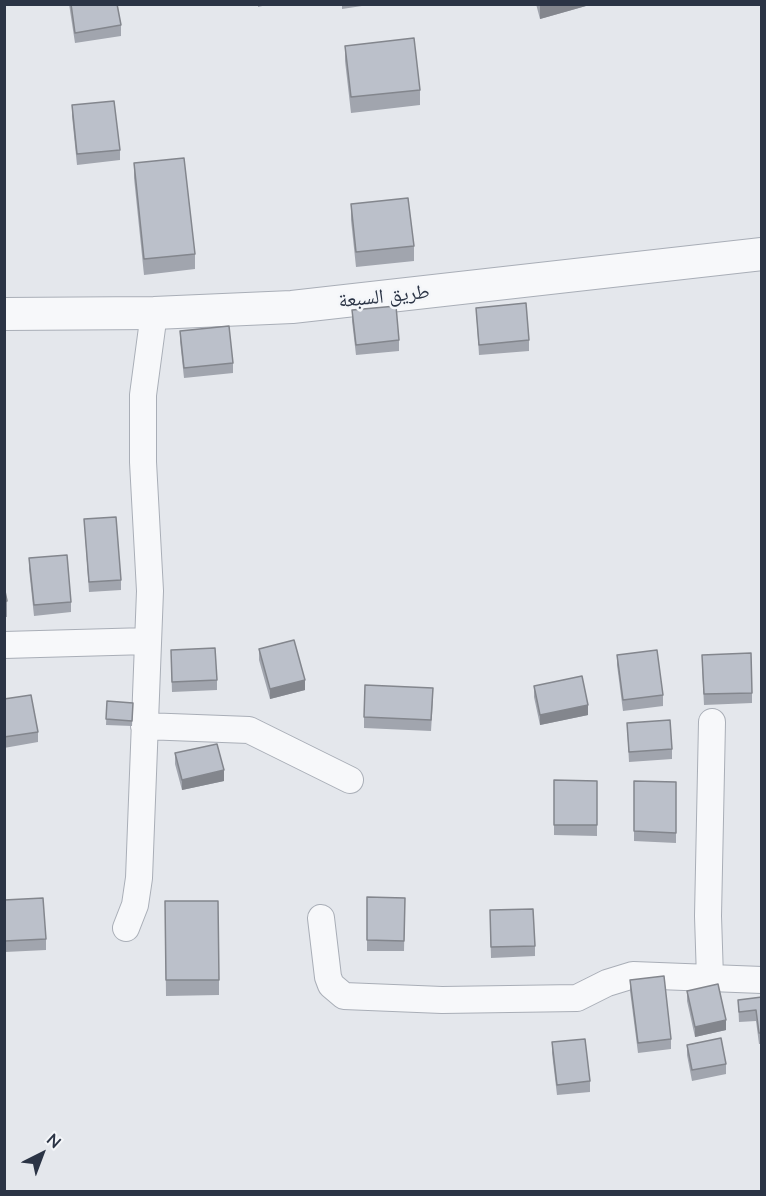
<!DOCTYPE html>
<meta charset="utf-8">
<style>
body{margin:0}
#map{position:relative;width:766px;height:1196px;overflow:hidden;background:#e4e7ec;font-family:Lato,sans-serif}
canvas{display:block}
.frame{position:absolute;inset:0;border:6px solid #2b3445;pointer-events:none}
.north{position:absolute;left:12px;top:1124px;width:60px;height:60px;-webkit-text-stroke:4px #f4f6f9;paint-order:stroke;rotate:42deg;font-size:16px;font-weight:700;line-height:24px;text-align:center;color:#2b3445}
.north::after{content:'';display:block;margin:auto;width:21px;height:27px;background:#2b3445;clip-path:polygon(50% 0,100% 100%,50% 72%,0 100%)}
</style>
<div id="map">
<canvas width="766" height="1196"></canvas>
<div class="frame"></div>
<div class="north">N</div>
</div>
<script>
const context = document.querySelector('canvas').getContext('2d');
context.lineJoin = 'round';
function trace(path, color, width, dash) {
  context.strokeStyle = color;
  context.lineWidth = width;
  context.lineCap = dash ? 'butt' : 'round';
  context.setLineDash(dash || []);
  context.stroke(path);
}
function fillPath(path, color) {
  context.fillStyle = color;
  context.fill(path, 'evenodd');
}
function label(font, color, halo, rows, align = 'center') {
  context.font = font + ' Lato,"Noto Naskh Arabic",sans-serif';
  context.lineWidth = 5;
  context.setLineDash([]);
  context.textBaseline = 'middle';
  context.strokeStyle = halo;
  context.fillStyle = color;
  for (const [text, x, y, turn = 0] of rows) {
    context.save();
    context.translate(x, y);
    context.rotate((+turn || 0) * Math.PI / 180);
    context.textAlign = isNaN(turn) ? turn : align;
    if (halo) context.strokeText(text, 0, 0);
    context.fillText(text, 0, 0);
    context.restore();
  }
}
const minor = new Path2D(`
 M4 645 148 641
 M144 726 249 730 350 780
 M321 918 328 977 331 985 344 996 442 1000 577 998 607 983 633 975 762 980
 M126 928 135 905 139 878 150 591 143 462V395L154 313
 M710 978 708 916 712 722`);
const tertiary = new Path2D(`
 M4 314 154 313 292 307 762 254`);
const wall = new Path2D(`
 M69 4H117L121 25V36L75 43Z
 M258 4H271L258 7Z
 M342 4H375L342 9Z
 M536 4H593L540 19Z
 M345 46 420 90V105L351 113 345 61Z
 M72 105 120 150V160L77 165 72 116Z
 M134 163 195 254V269L144 275 134 178Z
 M351 204 414 246V261L356 267 351 220Z
 M476 308 529 340V351L479 355Z
 M352 310 399 340V351L356 355 352 321Z
 M180 331 233 363V373L184 378 180 341Z
 M84 519 121 580V590L89 592Z
 M29 558 71 602V612L34 616 29 569Z
 M4 586 7 601V617H4Z
 M259 649 305 690 270 699 259 660Z
 M617 655 663 695V706L623 711 617 665Z
 M171 660 217 680V690L172 692Z
 M702 665 752 693V703L704 705Z
 M534 686 588 715 540 725 534 697Z
 M4 699 38 732V742L4 748Z
 M433 699 431 731 364 728V717Z
 M107 701 133 703 132 726 106 725Z
 M627 723 672 749V759L629 762Z
 M175 753 224 781 182 790 175 764Z
 M554 780 597 781V836L554 835Z
 M634 781 676 782V843L634 841Z
 M367 897 405 898 404 951H367Z
 M4 900 46 939V950L5 952Z
 M165 901 219 980V995L166 996Z
 M490 921 535 946V956L491 958Z
 M630 980 671 1039V1049L638 1053 630 991Z
 M687 991 726 1030 695 1037 687 1001Z
 M762 997V1044H759L756 1021 739 1022 738 1000Z
 M552 1042 590 1081V1092L557 1095 552 1053Z
 M687 1045 726 1064V1074L692 1081 687 1055Z`);
const shadedWall = new Path2D(`
 M540 4H593L540 19Z
 M305 680V690L270 699V689Z
 M588 705V715L540 725V715Z
 M224 770V781L182 790V780Z
 M726 1020V1030L695 1037V1027Z`);
const building = new Path2D(`
 M71 4H117L121 25 75 33Z
 M414 38 420 90 351 97 345 46Z
 M114 101 120 150 77 154 72 105Z
 M184 158 195 254 144 259 134 163Z
 M408 198 414 246 356 252 351 204Z
 M526 303 529 340 479 345 476 308Z
 M396 306 399 340 356 345 352 310Z
 M229 326 233 363 184 368 180 331Z
 M116 517 121 580 89 582 84 519Z
 M67 555 71 602 34 605 29 558Z
 M4 586 7 601 4 602Z
 M294 640 305 680 270 689 259 649Z
 M215 648 217 680 172 682 171 650Z
 M657 650 663 695 623 700 617 655Z
 M751 653 752 693 704 694 702 655Z
 M582 676 588 705 540 715 534 686Z
 M365 685 433 688 431 720 364 717Z
 M31 695 38 732 4 737V699Z
 M107 701 133 703 132 721 106 719Z
 M670 720 672 749 629 752 627 723Z
 M217 744 224 770 182 780 175 753Z
 M554 780 597 781V825H554Z
 M634 781 676 782V833L634 831Z
 M367 897 405 898 404 941 367 940Z
 M43 898 46 939 5 941 4 900Z
 M165 901H218L219 980H166Z
 M533 909 535 946 491 947 490 910Z
 M664 976 671 1039 638 1043 630 980Z
 M718 984 726 1020 695 1027 687 991Z
 M762 997V1033H759L756 1010 739 1012 738 1000Z
 M721 1038 726 1064 692 1070 687 1045Z
 M585 1039 590 1081 557 1085 552 1042Z`);
const streetNames = [
 ["طريق السبعة",384,296,-6]
];
trace(minor, '#a9aeb7', 28);
trace(tertiary, '#a9aeb7', 34);
trace(minor, '#f7f8fa', 26);
trace(tertiary, '#f7f8fa', 32);
fillPath(wall, '#a1a5ae');
fillPath(shadedWall, '#83868d');
fillPath(building, '#bbc0ca');
trace(building, '#83868d', 1.5);
label('20px', '#2b3445', '#f4f6f9', streetNames);
</script>
